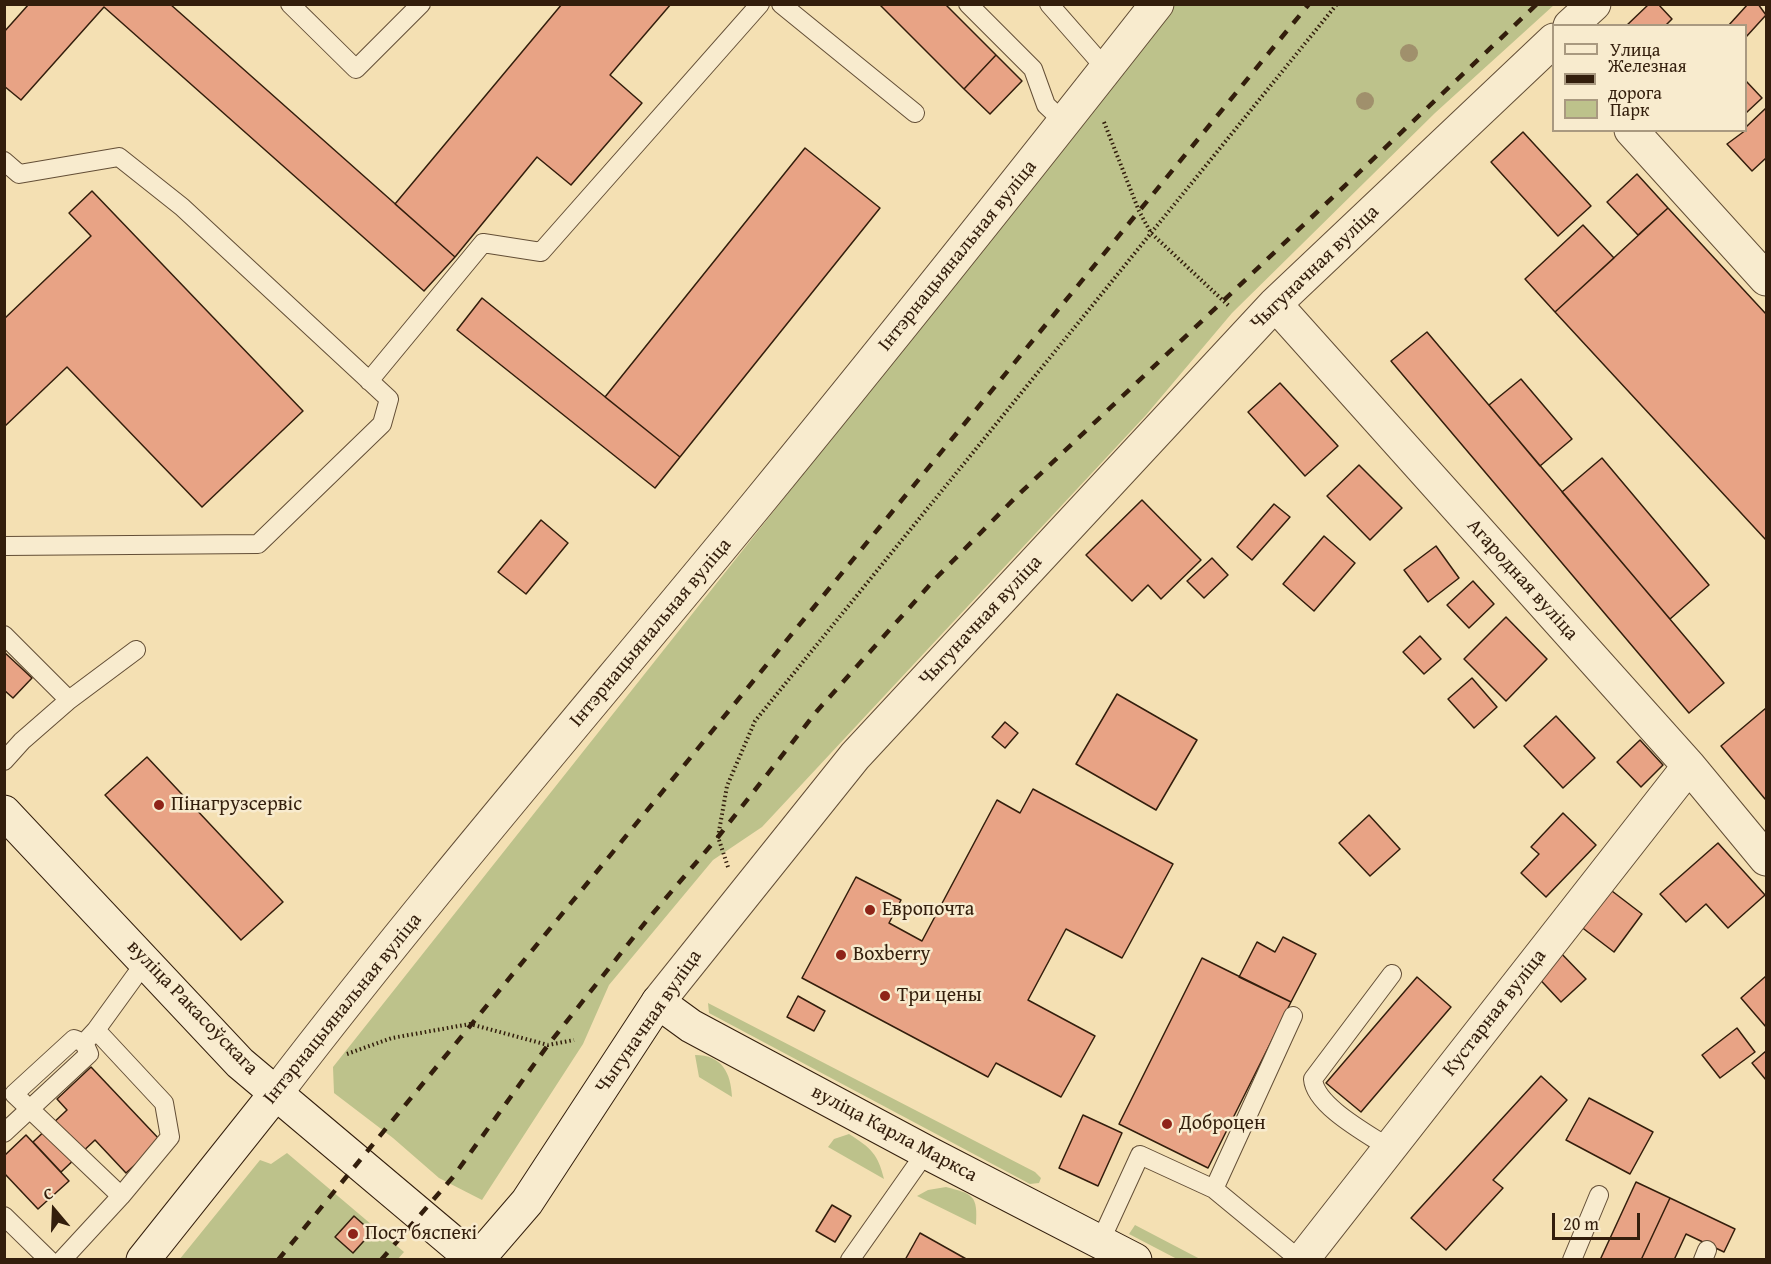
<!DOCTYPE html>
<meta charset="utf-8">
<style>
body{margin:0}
#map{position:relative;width:1771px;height:1264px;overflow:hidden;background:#f4e0b3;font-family:"Gentium Book Plus",serif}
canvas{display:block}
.frame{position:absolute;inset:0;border:6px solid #331e0c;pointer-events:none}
.legend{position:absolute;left:1552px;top:24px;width:195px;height:108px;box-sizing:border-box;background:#f8ebce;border:2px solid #a99980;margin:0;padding:8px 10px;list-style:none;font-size:18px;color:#331e0c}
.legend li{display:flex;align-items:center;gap:12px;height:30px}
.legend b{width:30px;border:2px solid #a99980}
.north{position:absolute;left:24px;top:1180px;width:60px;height:60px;-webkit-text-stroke:4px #f8ebce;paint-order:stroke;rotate:341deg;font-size:16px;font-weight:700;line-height:24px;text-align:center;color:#331e0c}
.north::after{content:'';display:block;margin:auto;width:21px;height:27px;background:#331e0c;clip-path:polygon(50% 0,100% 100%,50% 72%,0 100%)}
.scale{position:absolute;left:1552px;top:1213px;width:88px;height:27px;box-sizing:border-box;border:3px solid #331e0c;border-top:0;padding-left:8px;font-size:18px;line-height:21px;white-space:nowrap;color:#331e0c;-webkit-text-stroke:4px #f8ebce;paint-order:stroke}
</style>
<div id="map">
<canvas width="1771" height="1264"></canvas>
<div class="frame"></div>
<ul class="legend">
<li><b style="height:8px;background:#f8ebce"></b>Улица</li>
<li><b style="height:8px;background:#331e0c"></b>Железная дорога</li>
<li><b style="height:16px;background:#bdc28b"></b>Парк</li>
</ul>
<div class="north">С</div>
<div class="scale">20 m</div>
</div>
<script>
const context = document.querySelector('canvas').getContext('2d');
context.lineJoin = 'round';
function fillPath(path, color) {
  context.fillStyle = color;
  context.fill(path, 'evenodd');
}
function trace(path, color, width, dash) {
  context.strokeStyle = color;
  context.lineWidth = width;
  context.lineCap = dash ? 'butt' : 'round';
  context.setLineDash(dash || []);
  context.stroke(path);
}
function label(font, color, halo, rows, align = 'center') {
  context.font = font + ' "Gentium Book Plus",serif';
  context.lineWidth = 5;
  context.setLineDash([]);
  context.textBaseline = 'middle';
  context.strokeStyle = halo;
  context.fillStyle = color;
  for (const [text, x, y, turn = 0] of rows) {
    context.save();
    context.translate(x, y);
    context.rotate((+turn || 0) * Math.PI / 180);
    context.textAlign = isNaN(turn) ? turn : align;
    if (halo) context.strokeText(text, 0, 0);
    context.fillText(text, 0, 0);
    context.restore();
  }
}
const green = new Path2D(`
 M1175 5H1554L1435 113 1232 313 1146 415 762 827 713 860 609 985 583 1044 482 1200 439 1178 393 1138 334 1093 333 1067Z
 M708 1003 1035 1172 1041 1178 1039 1183 1030 1184 709 1013Z
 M695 1055C722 1055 731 1073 732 1097L699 1077Z
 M849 1134C871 1148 878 1154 884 1179L828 1147 834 1139Z
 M287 1153 404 1252 397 1260H179L260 1160 271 1164Z
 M946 1187C973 1194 978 1195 976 1225L917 1196 928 1190Z
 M1135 1225 1200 1259H1177L1129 1234Z`);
const building = new Path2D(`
 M29 4H170L455 257 424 291 104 7 21 100 4 86V32Z
 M562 4H671L610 75 642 103 571 185 537 157 455 257 395 204Z
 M879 4H945L996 55 964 89Z
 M1649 4H1658L1672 19 1665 26H1626Z
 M1748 4H1758L1766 15 1746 37V26H1728Z
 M996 55 1022 81 990 114 964 89Z
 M1746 81 1762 98 1746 113Z
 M1766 108V158L1752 171 1727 144 1746 130V127Z
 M1523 132 1591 206 1558 236 1491 162Z
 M805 148 880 208 680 457 605 397Z
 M1637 174 1668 208 1638 235 1607 202Z
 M92 191 303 411 202 507 67 367 4 427V319L91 236 69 213Z
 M1668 208 1766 314V540L1555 312Z
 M1583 225 1614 258 1555 312 1525 279Z
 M482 298 680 457 655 488 457 330Z
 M1427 332 1724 683 1689 713 1391 361Z
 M1521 379 1572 439 1540 466 1489 405Z
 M1280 383 1338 446 1305 476 1248 412Z
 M1602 458 1709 585 1670 619 1562 492Z
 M1359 465 1402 508 1370 540 1327 496Z
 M1142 500 1201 560 1161 599 1148 585 1132 601 1086 555Z
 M1274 504 1290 517 1252 560 1237 547Z
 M541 520 568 543 526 594 498 572Z
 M1324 536 1355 563 1314 611 1283 584Z
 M1436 546 1459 578 1428 602 1404 570Z
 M1212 558 1228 575 1204 598 1187 581Z
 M1473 581 1494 604 1469 628 1447 605Z
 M1506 617 1547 659 1506 701 1464 659Z
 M1420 636 1441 659 1424 674 1403 652Z
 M4 652 32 678 13 698 4 690Z
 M1472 678 1497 707 1474 728 1448 699Z
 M1117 694 1197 740 1156 810 1076 764Z
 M1766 708V797L1765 799 1721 746Z
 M1556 716 1595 758 1563 788 1524 746Z
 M1005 722 1018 733 1005 748 992 737Z
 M1640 740 1663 765 1641 787 1617 762Z
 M147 757 283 902 241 940 105 795Z
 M1033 789 1173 864 1122 958 1066 929 1028 1000 1095 1036 1061 1097 996 1063 988 1077 802 978 856 877 901 900 889 923 922 941 997 800 1020 813Z
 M1563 813 1596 845 1546 897 1521 873 1539 854 1531 847Z
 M1369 815 1400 849 1370 876 1339 843Z
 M1718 843 1765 895 1728 928 1706 904 1686 922 1660 894Z
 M1608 888 1642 914 1614 952 1580 926Z
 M1283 937 1316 954 1291 1002 1239 977 1257 942 1275 952Z
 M1556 948 1586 979 1561 1002 1532 971Z
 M1202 958 1291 1002 1208 1168 1119 1124Z
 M1766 976V1027L1741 998Z
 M1417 977 1451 1007 1361 1112 1326 1083Z
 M798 996 825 1011 814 1031 787 1017Z
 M1737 1028 1755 1052 1720 1078 1702 1055Z
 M1766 1051V1080L1752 1063Z
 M91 1067 161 1141 126 1173 95 1140 61 1172 33 1142 67 1110 57 1099Z
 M1541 1076 1567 1100 1493 1180 1503 1188 1446 1250 1411 1218Z
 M1589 1098 1653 1132 1630 1174 1566 1140Z
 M1083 1115 1122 1133 1098 1186 1059 1168Z
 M26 1135 69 1181 38 1209 4 1173V1156Z
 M1636 1182 1670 1198 1641 1260H1600Z
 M1670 1198 1735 1229 1724 1252 1686 1234 1674 1260H1641Z
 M832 1205 851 1216 835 1242 816 1231Z
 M354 1216 372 1232 353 1253 335 1237Z
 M920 1233 968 1260H905Z`);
const path = new Path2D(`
 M1104 122 1139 211 1151 233 1230 307
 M728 867 718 837 727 786 755 721 1337 4
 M347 1054 392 1038 470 1024 548 1045 574 1040`);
const service = new Path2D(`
 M290 4 356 69 421 4
 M781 4 915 113
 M968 4 1033 69 1046 105 1065 123
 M1049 4 1106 69
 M4 161 19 174 119 157 182 207 389 399 382 424 258 544 4 546
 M369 381 483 243 541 252 760 4
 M4 635 69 700 136 650
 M4 761 22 741 69 700
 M84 1043 74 1039 14 1094 121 1196
 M4 1133 89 1054 84 1043 96 1030 146 961
 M1389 1148C1368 1134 1315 1106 1313 1079L1392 974
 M1214 1189 1300 1260
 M4 1216 49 1260
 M1100 1242 1140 1155 1214 1189 1293 1016
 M62 1260 121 1196 170 1137 164 1103 96 1030
 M850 1260 926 1152
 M1572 1260 1599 1195
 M1703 1260 1707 1250`);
const minor = new Path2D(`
 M1570 26 1594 4
 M1631 130 1766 279
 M1275 304 1689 766 1766 859
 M658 1002 855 756 1275 304 1554 40
 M1302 1260 1689 766`);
const tertiary = new Path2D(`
 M276 1093C430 892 596 700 757 504 892 339 1025 172 1157 4`);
const secondary = new Path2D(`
 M4 812 240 1063 474 1260
 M143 1260 276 1093
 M477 1260 527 1202 658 1002 691 1026 926 1152 1135 1260`);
const rail = new Path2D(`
 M278 1260 1309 4
 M381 1260 453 1177 548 1045 648 919 718 837 817 711 935 579 1018 495 1537 4`);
const trees = [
 [1409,53],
 [1365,101]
];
const markers = [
 [159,805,6,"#8f2418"],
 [870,910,6,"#8f2418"],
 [841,955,6,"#8f2418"],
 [885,996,6,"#8f2418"],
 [1167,1124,6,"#8f2418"],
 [353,1234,6,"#8f2418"]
];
const streetNames = [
 ["Інтэрнацыянальная вуліца",958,256,-51],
 ["Чыгуначная вуліца",1315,268,-44],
 ["Агародная вуліца",1522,580,48],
 ["Чыгуначная вуліца",981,621,-47],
 ["Інтэрнацыянальная вуліца",651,633,-50],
 ["вуліца Ракасоўскага",192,1008,46],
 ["Інтэрнацыянальная вуліца",343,1009,-51],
 ["Кустарная вуліца",1495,1013,-52],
 ["Чыгуначная вуліца",649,1022,-55],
 ["вуліца Карла Маркса",894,1134,28]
];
const poiNames = [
 ["Пінагрузсервіс",171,805],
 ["Европочта",882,910],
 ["Boxberry",853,955],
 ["Три цены",897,996],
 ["Доброцен",1179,1124],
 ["Пост бяспекі",365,1234]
];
fillPath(green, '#bdc28b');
fillPath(building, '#e8a385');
trace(building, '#331e0c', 1.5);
trace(service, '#634e36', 20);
trace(minor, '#634e36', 35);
trace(tertiary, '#634e36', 35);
trace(secondary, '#331e0c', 35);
trace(path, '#331e0c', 4, [1.5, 3]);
trace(service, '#f8ebce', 18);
trace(minor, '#f8ebce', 33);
trace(tertiary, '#f8ebce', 33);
trace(secondary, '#f8ebce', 33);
trace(rail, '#331e0c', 4.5, [10, 10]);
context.fillStyle = '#a0906c';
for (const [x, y] of trees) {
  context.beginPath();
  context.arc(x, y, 9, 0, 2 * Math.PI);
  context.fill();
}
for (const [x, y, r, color] of markers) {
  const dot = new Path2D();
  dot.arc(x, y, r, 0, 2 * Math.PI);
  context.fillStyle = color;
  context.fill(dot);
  trace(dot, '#f8ebce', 2);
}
label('20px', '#331e0c', '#f8ebce', streetNames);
label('20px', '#331e0c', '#f8ebce', poiNames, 'left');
</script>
